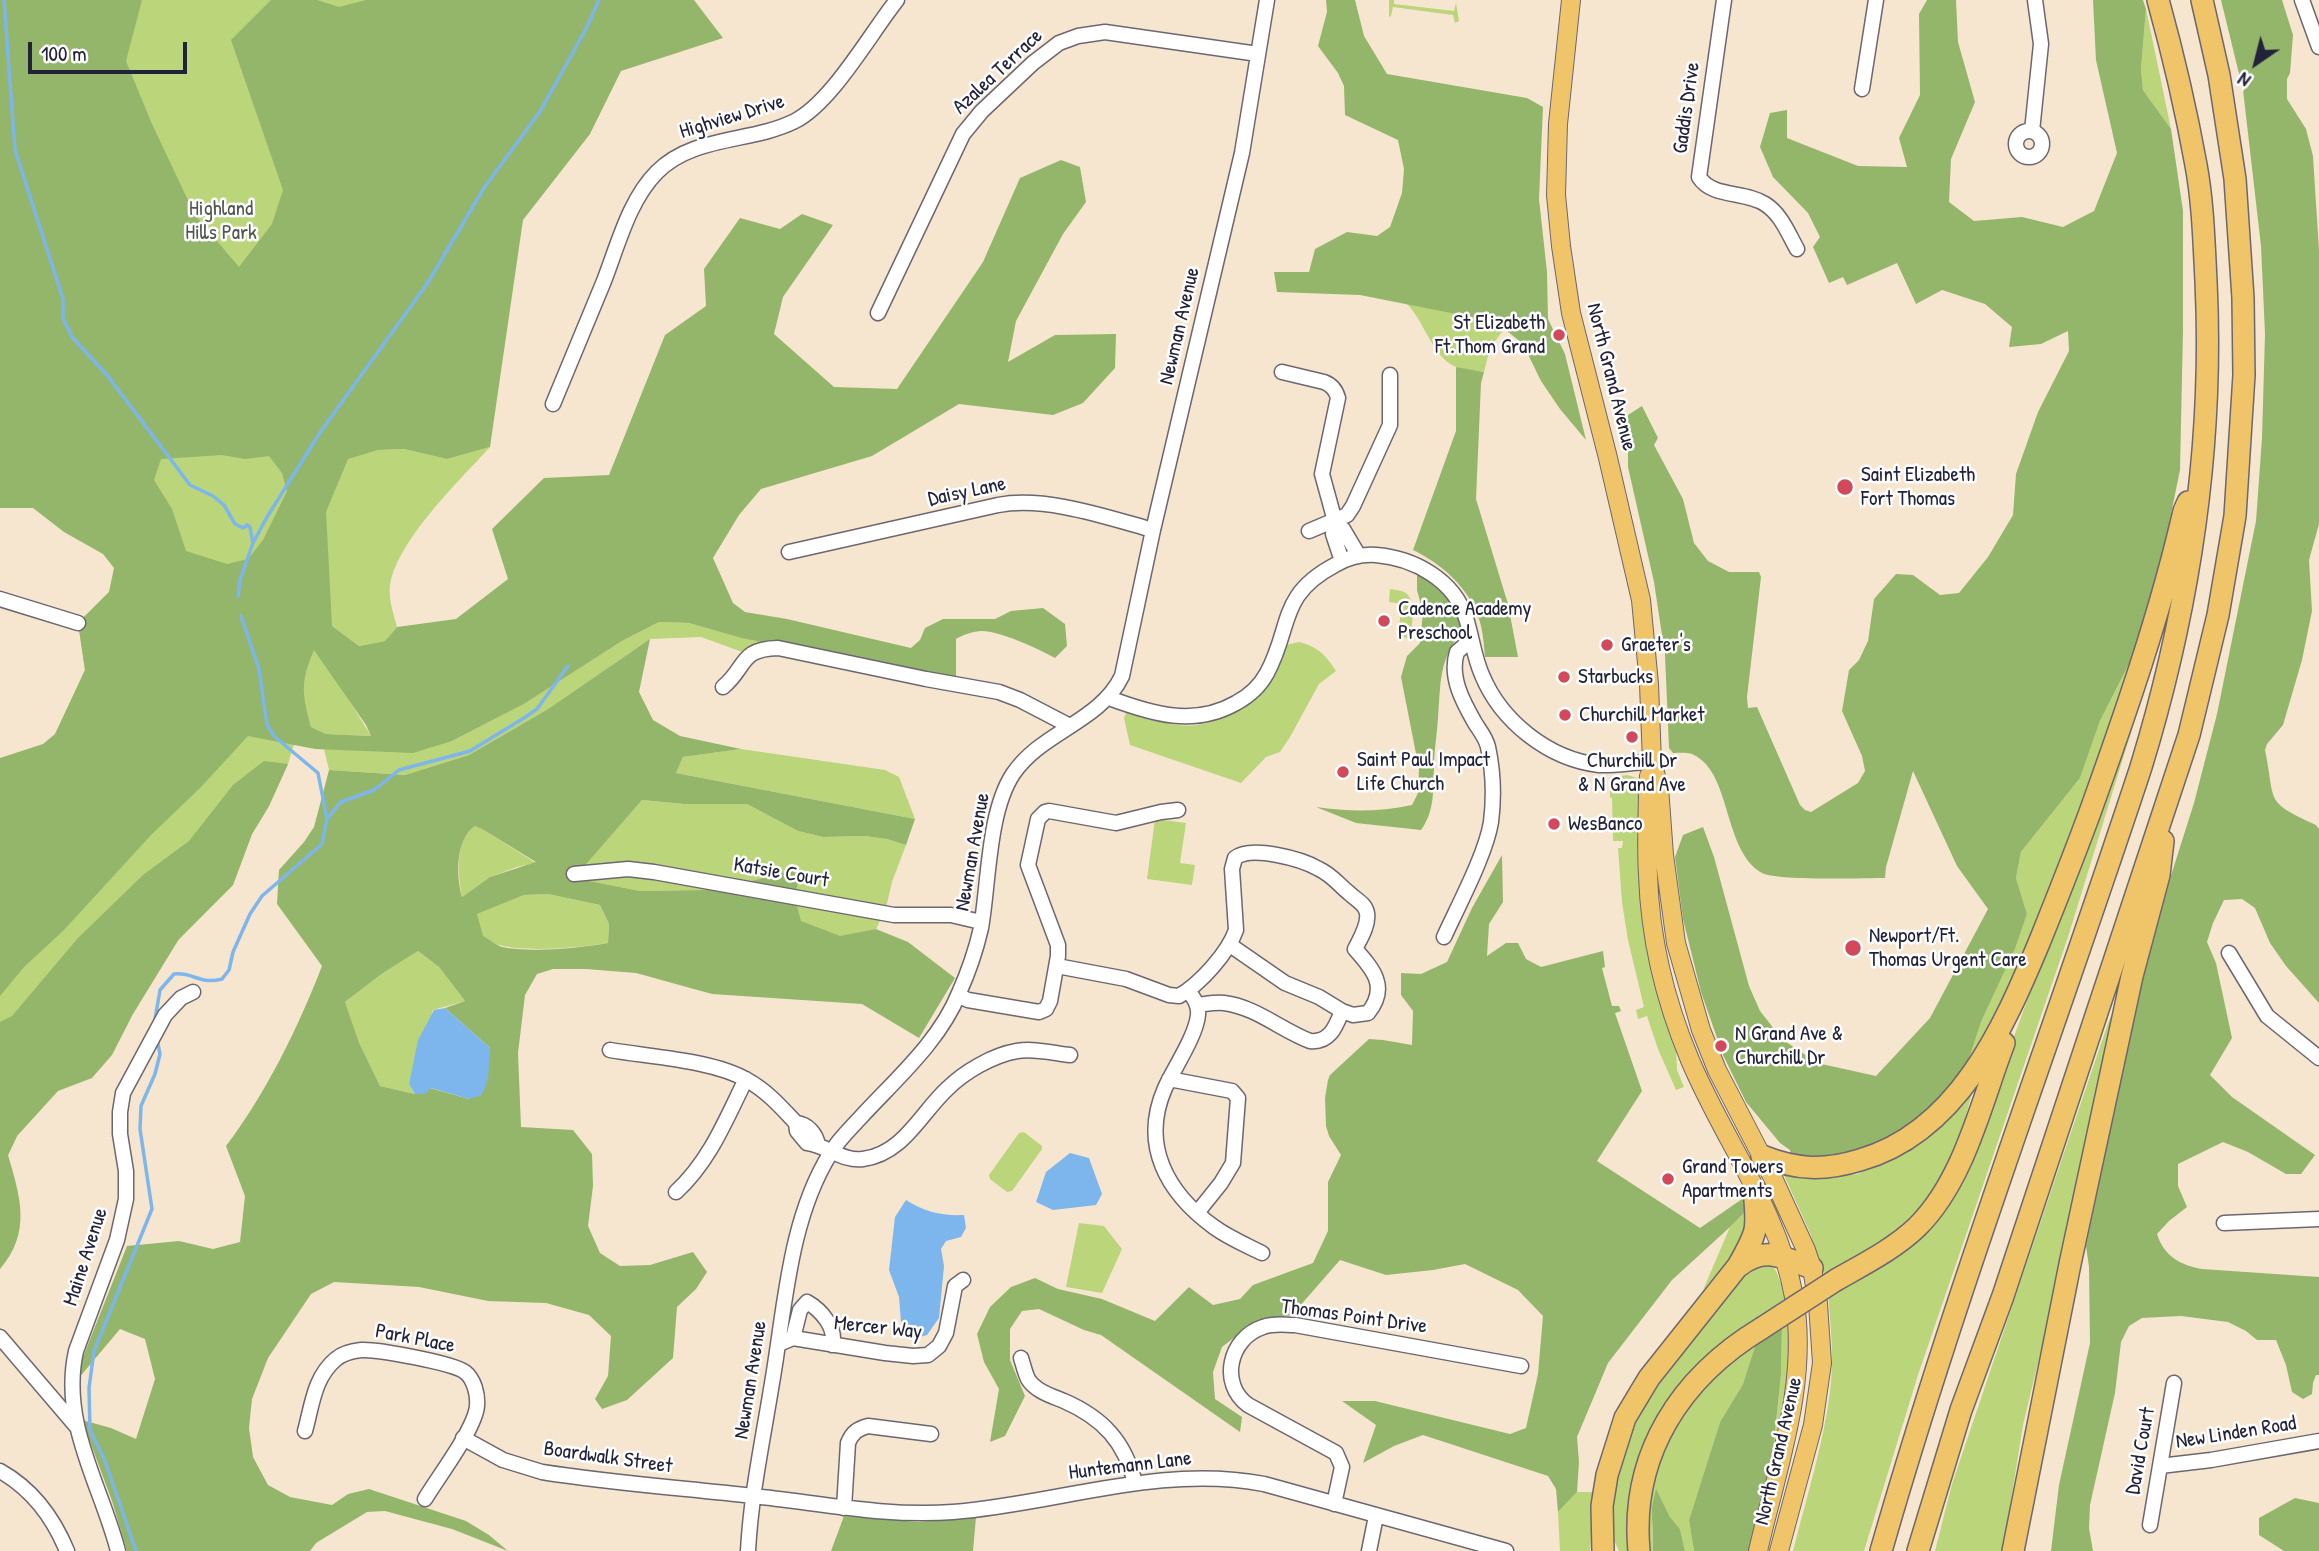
<!DOCTYPE html>
<style>
body{margin:0}
#map{position:relative;width:2319px;height:1551px;overflow:hidden;background:#f6e6d0;font-family:"Patrick Hand",sans-serif}
canvas{display:block}
.north{position:absolute;left:2221px;top:28px;width:70px;height:70px;-webkit-text-stroke:5px #fff;paint-order:stroke;rotate:215deg;font-size:19px;font-weight:700;line-height:28px;text-align:center;color:#22223b}
.north::after{content:'';display:block;margin:auto;width:24px;height:32px;background:#22223b;clip-path:polygon(50% 0,100% 100%,50% 72%,0 100%)}
.scale{position:absolute;left:28px;top:42px;width:159px;height:32px;box-sizing:border-box;border:4px solid #22223b;border-top:0;padding-left:9px;font-size:21px;line-height:24px;white-space:nowrap;color:#22223b;-webkit-text-stroke:5px #fff;paint-order:stroke}
</style>
<div id="map">
<canvas width="2319" height="1551"></canvas>
<div class="north">N</div>
<div class="scale">100 m</div>
</div>
<script>
const context = document.querySelector('canvas').getContext('2d');
context.lineJoin = 'round';
function fillPath(path, color) {
  context.fillStyle = color;
  context.fill(path, 'evenodd');
}
function trace(path, color, width, dash) {
  context.strokeStyle = color;
  context.lineWidth = width;
  context.lineCap = dash ? 'butt' : 'round';
  context.setLineDash(dash || []);
  context.stroke(path);
}
function label(font, color, halo, rows, align = 'center') {
  context.font = font + ' "Patrick Hand",sans-serif';
  context.lineWidth = 5;
  context.setLineDash([]);
  context.textBaseline = 'middle';
  context.strokeStyle = halo;
  context.fillStyle = color;
  for (const [text, x, y, turn = 0] of rows) {
    context.save();
    context.translate(x, y);
    context.rotate((+turn || 0) * Math.PI / 180);
    context.textAlign = isNaN(turn) ? turn : align;
    if (halo) context.strokeText(text, 0, 0);
    context.fillText(text, 0, 0);
    context.restore();
  }
}
const green = new Path2D(`
 M0 0H632L348 458 378 450 404 449 447 459 490 447C459 481 403 535 391 579 387 595 393 612 397 627L385 641 359 646 332 626 346 695 371 736 326 734 311 727 305 708 288 764 269 806 252 834 233 885 46 1074 0 1173V770L46 754 85 670 78 623 109 592 118 554Z
 M1389 0H1394V4L1454 11 1456 3 1459 21 1455 23 1453 15 1393 7 1391 16 1389 17Z
 M2146 9 2171 129 2143 90 2141 69Z
 M1407 304 1496 322 1504 329 1490 348 1484 372C1475 370 1464 370 1456 367 1432 357 1425 322 1407 304Z
 M1390 589C1395 590 1403 590 1407 594 1416 603 1413 629 1408 639L1398 634 1402 604 1389 602Z
 M659 622 689 623 770 643 745 653 701 637 650 639 548 709 469 755 405 775 329 770 324 749 365 750 452 741 524 704 622 641Z
 M1299 642C1318 647 1325 654 1336 671L1319 684 1290 737 1280 752 1266 757 1241 783 1130 745 1124 718 1127 711C1149 718 1173 728 1197 725 1241 718 1274 686 1286 645Z
 M2134 654 2066 849 2013 986 1965 1071 1981 1022 2015 949 2027 914 2016 878 2021 852 2080 778 2100 721Z
 M2133 726 2068 937 1918 1375 1864 1551H1793C1806 1499 1823 1446 1830 1392 1834 1360 1831 1327 1828 1295L1900 1254 1967 1164 2111 773Z
 M741 749 885 770 899 777 915 819 676 773 683 757Z
 M1627 775 1637 778 1639 784 1641 901 1676 1047 1677 1070 1684 1087 1676 1090 1658 1049 1647 1016 1638 1019 1636 1010 1644 1007 1628 940 1622 902 1618 848H1622L1623 841H1613L1612 798 1610 797V783L1614 777Z
 M642 800 684 804H747L798 831 823 837 864 836 887 839 906 845 892 882 886 908 876 929 840 937 800 921 794 895 792 870 733 886 705 890 640 891 573 878Z
 M1155 819 1186 823 1180 863 1195 865 1192 885 1147 879Z
 M475 826 482 829 536 863 517 867 490 877 462 897C458 875 454 841 475 826Z
 M548 894 600 905 609 924 608 943C583 947 500 957 483 936 479 931 478 920 476 914L524 895Z
 M418 951 439 967 465 1001 433 1010 409 1084 415 1094 380 1086 358 1043 345 1002 383 973Z
 M2119 997 2064 1254 2023 1425 2003 1551H1935L1952 1484 2108 1023Z
 M1974 1087C1966 1112 1961 1140 1950 1164 1928 1214 1867 1251 1824 1281L1811 1235 1783 1173 1814 1179 1858 1174 1910 1149 1940 1124Z
 M1024 1132 1042 1146V1149L1012 1191 1007 1192 990 1179 989 1175 1019 1133Z
 M1748 1205 1746 1240 1703 1290 1730 1227 1743 1214Z
 M1079 1223 1104 1226 1122 1249 1102 1293 1066 1287Z
 M1770 1263 1776 1271 1789 1302 1672 1397 1632 1551H1619L1607 1525 1612 1482 1643 1396 1749 1267Z
 M1790 1317C1796 1366 1783 1423 1771 1470L1781 1375 1782 1323Z
 M1757 1340 1743 1384 1720 1422 1689 1520 1694 1551H1685L1680 1529 1670 1517 1656 1490 1652 1529 1653 1551H1647L1648 1497 1672 1425 1697 1390Z
 M1577 1492H1594L1590 1551H1560L1558 1512Z`);
const forest = new Path2D(`
 M0 0H142L126 61 152 124 195 215 239 267 272 224 283 190 231 40 271 0H317L339 7 366 0H694L723 38 621 71 590 134 523 220 490 447 447 459 404 449 378 450 348 459 326 512 332 626 359 646 385 641 397 627 456 619 508 579 492 529 544 478 609 475 665 335 706 306 704 269 740 218 780 229 802 214 833 225 783 297 774 334 834 387 897 389 983 262 1020 178 1061 160 1080 167 1086 202 1063 234 1016 321 1008 362 1055 335 1116 334 1115 368 1083 403 1053 415 959 404 872 456 761 489 739 515 713 558 733 603 745 612 787 619 911 648 920 640 925 628 943 619H995L1011 611 1043 608 1065 624 1067 646 1055 658C1039 649 1000 631 982 631 973 631 963 635 956 639V680L742 638 689 623 659 622 622 641 524 704 452 741 413 753 315 749 248 736 201 787 151 835 64 930 24 967 0 996V758L43 744 55 734 85 670 78 623 109 592 114 568 103 554 64 532 33 508H0ZM222 455 245 459 269 456 282 473 287 491 263 540 248 559 227 564 186 551 172 509 154 480 161 459ZM314 650 366 725 371 736 326 734 311 727C302 694 300 682 314 650Z
 M1326 0H1355L1364 36 1387 74 1527 98 1543 107 1539 199 1547 272 1548 319 1565 354 1586 440 1560 409 1541 381 1523 344 1496 322 1360 295 1277 292 1274 272H1309L1315 249 1347 232 1377 236 1390 227 1402 193 1404 169 1398 140 1345 115 1344 86 1338 73 1318 46 1327 12Z
 M1927 0H1956L1958 42 1975 102 1951 159 1949 202 1974 221 2022 217 2063 227 2094 211 2117 153 2096 60 2093 0H2143L2146 9 2141 69 2143 90 2171 129 2183 211V330L2180 470 2164 548 2134 654 2100 721 2080 778 2021 852 2016 878 2027 914 2015 949 1981 1022 1965 1071 1920 1120 1868 1152 1793 1161 1790 1150 1780 1143 1746 1102 1723 1055 1701 992 1683 919 1675 857 1683 835 1703 827 1714 857 1749 986 1760 1011 1782 1039 1817 1063 1876 1076 1930 1018 1988 909 1957 866 1913 771 1886 867 1885 878C1863 878 1777 881 1762 873 1723 851 1732 774 1694 755 1689 752 1679 753 1673 753L1669 748 1665 655 1654 582 1628 467V415L1642 406 1658 438 1654 445 1683 499 1694 543 1708 561 1729 572H1759L1761 577 1747 697 1748 708 1757 707 1800 805 1805 810 1811 812 1858 783 1865 771 1862 756 1842 711 1849 670 1859 660 1868 641 1874 599 1896 574 1913 575 1940 595 1959 593 1988 557 2013 515 2016 474 2038 412 2069 351 2068 331 2041 344 2009 347 2012 327 1985 304 1942 290 1916 304 1897 263 1847 285 1843 277 1829 283 1813 247 1820 237 1808 213 1773 177 1760 147 1770 113 1787 110V138L1858 166 1907 167 1899 138 1920 95 1919 14Z
 M2221 0H2282L2293 35 2290 73 2287 79V99L2306 129 2313 156 2319 250V524L2309 560 2312 611 2302 660 2283 725 2267 744 2265 750C2276 802 2263 801 2316 825L2319 829V1003L2286 966 2270 943 2255 908 2242 899 2224 900 2213 923 2207 942 2216 963 2232 1038 2210 1075 2232 1097 2315 1155 2301 1174H2286L2248 1152 2223 1142 2178 1164V1186L2187 1207 2169 1221 2157 1234C2164 1256 2180 1265 2202 1269L2319 1277V1375H2316L2313 1383 2312 1394 2303 1399 2292 1392 2286 1365 2276 1340H2257L2246 1331 2228 1322 2181 1316 2142 1318 2129 1326 2121 1342 2115 1393 2090 1505 2089 1528 2093 1551H2051L2059 1485 2090 1343 2089 1267 2086 1246 2134 1013 2161 907 2194 803 2217 714 2256 521 2262 438 2265 334 2261 246 2243 90Z
 M1456 367 1484 372 1481 383 1476 499 1508 604 1518 657H1485C1484 645 1483 631 1479 619 1469 588 1442 564 1413 550L1456 431Z
 M1417 572C1438 586 1459 606 1463 631 1438 660 1441 683 1438 718 1437 735 1434 751 1434 767 1433 790 1435 811 1421 830L1356 823 1316 807C1349 812 1379 812 1412 805L1418 793 1419 769 1401 677 1407 656 1420 643 1423 612 1417 590Z
 M650 639 639 692 653 720 680 736 741 749 683 757 676 773 915 819 906 845 887 839 864 836 823 837 798 831 747 804H684L642 800 574 878 640 891 705 890 733 886 792 870 800 878 794 895 801 921 840 936 876 929 908 942 955 978 919 1038 862 1004 712 994 636 973 586 969H553L537 974 525 995 518 1053 521 1127 573 1130 592 1154 593 1186 588 1226 600 1253 620 1266 650 1265 693 1252 707 1272 696 1289 677 1307 673 1358 627 1400 602 1409 595 1399 608 1376 611 1336 589 1315 546 1303 488 1301 419 1287 334 1282 311 1294 268 1358 252 1399 249 1428 253 1457 268 1485 290 1497 332 1505 348 1494 369 1489 466 1521 489 1535 508 1551 452 1529 385 1511 367 1512 316 1543 310 1551H127L112 1501 82 1420 111 1428 136 1439 155 1379 145 1339 120 1329 78 1379 83 1357 127 1246 179 1241 213 1249 240 1242 245 1196 226 1146C266 1093 298 1028 322 966L277 904 279 870 304 842 314 827 329 770 405 775 469 755 548 709ZM475 826 482 829 536 862 490 877 462 897C456 876 455 840 475 826ZM548 894 600 905 609 924 608 943C579 948 531 953 502 947 496 945 489 939 483 936L477 914 524 895ZM418 951 439 967 465 1001 445 1008 490 1048 469 1099 430 1088 415 1094 380 1086 359 1043 345 1002 383 973Z
 M264 761 288 764 269 806 252 834 233 885 179 939 133 1014 112 1055 92 1078 58 1091 17 1136 8 1155C20 1196 32 1232 0 1269V1022L12 1016 78 938 143 875 189 841 233 785Z
 M1502 855 1503 902 1489 924 1487 956 1506 943H1518L1526 959 1541 967 1603 951 1605 967 1602 968 1612 1006H1619L1621 1011 1615 1013 1642 1091 1597 1161 1700 1228 1745 1197 1748 1205 1743 1214 1730 1227 1672 1280 1608 1363 1577 1437 1579 1462 1577 1492 1558 1512 1556 1489 1548 1476 1423 1435 1394 1446 1363 1463 1376 1425 1342 1401H1375L1510 1434 1526 1428 1538 1374 1543 1316 1518 1290 1465 1264 1433 1270 1386 1275 1340 1260 1292 1315 1253 1323 1222 1347 1213 1372 1215 1399 1242 1417 1240 1432 1101 1335 1084 1330 1039 1309 1022 1311 1010 1329V1360L1025 1396 1005 1436 990 1442 999 1389 984 1362 977 1334 990 1307 1011 1287 1035 1278 1058 1289 1102 1299 1155 1321 1189 1287 1213 1305 1240 1299 1253 1285 1313 1263 1328 1231V1182L1341 1155 1329 1136 1326 1126 1325 1098 1328 1080 1330 1075 1369 1039 1383 1040 1412 1045 1413 1011 1401 995V973L1421 974 1447 962 1472 908Z
 M1782 1323 1781 1375 1771 1470 1749 1551H1694L1689 1520 1720 1422 1743 1384 1757 1340Z
 M1656 1489 1670 1517 1680 1529 1685 1551H1653L1652 1507Z
 M2295 1498 2319 1503V1551H2284L2259 1535V1518Z
 M844 1516 919 1522 976 1517 973 1551H831Z`);
const water = new Path2D(`
 M445 1008 490 1048 488 1079 482 1095 469 1099 431 1088 425 1094H415L409 1084 418 1040 434 1010Z
 M1070 1153 1089 1158 1102 1194 1096 1205 1053 1210 1036 1202 1046 1172Z
 M906 1200C925 1212 942 1216 964 1215L966 1228 961 1237 946 1241 941 1249 944 1266 939 1318 927 1335 920 1337 913 1336 908 1333 901 1322 899 1297 889 1270 895 1217Z`);
const stream = new Path2D(`
 M4 0 15 150 63 299V318L72 337 107 375 190 485 213 496 224 505 235 524 243 528 247 525 250 527 253 543
 M238 596 240 580 253 543 267 517 321 431 427 284 484 188 541 110 587 27 599 0
 M327 819 341 802 374 790 399 770 470 751 524 718 537 709 568 666
 M154 1025 160 990 174 974C194 972 199 985 222 979L229 970 233 952 250 914 262 896 322 844 327 819 318 773 275 737 267 725 259 669 241 616
 M136 1551 105 1461 90 1430 89 1388 94 1351 152 1209 140 1129 141 1106 155 1074 160 1054 157 1039`);
const minor = new Path2D(`
 M1724 0 1699 177C1712 198 1745 191 1765 204 1781 214 1788 233 1797 249
 M2302 0 2319 47
 M1862 89 1876 0
 M2016 144a13 13 0 1 1 26 0a13 13 0 1 1-26 0Z
 M2032 131 2041 44 2035 0
 M878 313 963 134 982 111 1033 63 1059 43 1078 36 1105 32 1258 54
 M1282 372 1324 382C1332 385 1336 390 1338 398L1322 474 1336 525 1343 529 1359 556
 M553 404C570 363 587 322 604 281 618 245 629 200 657 172 694 135 751 143 795 121 832 102 870 34 897 0
 M1336 525 1333 534 1342 561
 M1309 531 1347 515 1353 506 1390 425V375
 M789 552 998 505C1046 496 1106 517 1153 530
 M0 599 78 623
 M723 687C747 667 739 649 778 648L926 679 999 692 1020 700 1070 726
 M1109 698C1152 714 1194 727 1236 703 1249 696 1260 686 1267 673 1292 627 1278 595 1335 565 1347 558 1362 554 1376 555 1414 558 1454 580 1466 618 1472 637 1474 657 1482 675 1501 721 1548 759 1599 765 1616 766 1635 762 1652 762
 M574 874 628 869 654 872 894 915H951L981 922
 M1444 937C1458 906 1486 854 1491 822 1494 798 1493 770 1488 747 1486 738 1480 731 1475 723 1463 702 1449 677 1457 652L1471 640
 M2229 953 2267 1016 2319 1058
 M1057 966 1126 979 1169 995 1179 996C1200 984 1228 953 1236 930L1232 869 1235 858C1251 845 1302 859 1319 869 1332 875 1339 885 1349 893 1356 900 1365 903 1367 913 1369 925 1360 939 1355 949 1373 969 1389 987 1368 1013L1353 1015 1342 1011
 M1188 991C1194 998 1199 1005 1198 1015 1196 1036 1174 1068 1165 1088 1140 1145 1167 1193 1214 1227 1229 1238 1246 1245 1262 1253
 M959 996 968 1000 1039 1012 1046 1009 1050 1001 1058 956V945L1028 865 1038 819 1045 812 1049 811 1116 823 1161 812 1178 810
 M1197 1005C1206 1004 1216 1002 1224 1003 1256 1007 1281 1030 1310 1041 1330 1043 1336 1026 1342 1011L1319 997 1285 983 1230 945
 M610 1050C650 1057 713 1060 747 1080 767 1091 781 1107 796 1123 808 1124 816 1134 818 1145
 M1169 1079 1232 1091 1238 1098 1233 1163 1221 1183 1197 1213
 M796 1123 797 1131 807 1143C826 1145 843 1162 863 1159 903 1154 921 1113 947 1089 964 1072 993 1055 1017 1051 1033 1048 1053 1053 1070 1055
 M676 1192C710 1161 726 1119 746 1079
 M2224 1223 2319 1219
 M0 1337 76 1426
 M793 1338 800 1310 807 1302C821 1310 837 1328 832 1345
 M779 1344 793 1338 885 1353 913 1356 928 1355 939 1346 946 1333 955 1286 963 1280
 M1021 1358C1023 1364 1025 1373 1028 1379 1035 1391 1052 1396 1064 1401 1103 1418 1125 1442 1135 1483
 M305 1431C312 1406 314 1377 336 1359 343 1353 352 1351 361 1350 377 1349 453 1363 465 1372 474 1379 478 1394 477 1406 475 1429 438 1477 425 1499
 M463 1438 503 1460 542 1472C611 1483 682 1488 753 1496 820 1503 885 1517 953 1512 1057 1504 1159 1464 1264 1484L1506 1551
 M2160 1466 2211 1460 2319 1441
 M0 1471C32 1489 53 1517 67 1551
 M1334 1504 1342 1467 1336 1453 1248 1405C1219 1384 1229 1338 1263 1327 1274 1323 1284 1325 1295 1325L1521 1366
 M844 1508 848 1443C852 1433 857 1429 868 1426L931 1434
 M2150 1525 2174 1383
 M118 1551C101 1485 60 1423 76 1351L117 1240 126 1199V1171L120 1134V1112L123 1093 165 1015 181 998 193 992
 M748 1551C751 1494 763 1439 772 1383 785 1308 789 1220 830 1154 838 1140 850 1129 861 1117 895 1080 940 1041 959 993 968 973 976 950 981 928 989 882 988 812 1013 774 1041 732 1100 722 1122 676L1153 530 1242 153 1267 0
 M1369 1551 1376 1516`);
const major = new Path2D(`
 M1571 0 1558 124 1556 195 1561 246 1571 313 1608 458 1641 600 1649 684 1652 762 1659 787 1664 855 1676 943 1701 1030 1717 1070 1773 1178 1806 1250 1812 1268 1818 1304 1822 1363 1813 1425 1779 1551
 M1649 776 1648 786C1648 815 1646 846 1648 875 1650 938 1666 1003 1690 1060 1723 1139 1779 1211 1794 1297 1809 1383 1777 1468 1758 1551`);
const highway = new Path2D(`
 M1762 1156C1797 1170 1824 1171 1860 1160 1958 1132 2003 1029 2039 943 2056 901 2073 858 2089 815 2125 715 2160 615 2184 511L2188 502
 M1739 1266C1765 1245 1784 1258 1812 1268
 M1836 1280C1864 1264 1894 1249 1917 1227 1964 1181 1981 1103 2004 1043
 M1603 1551 1602 1506 1607 1475 1625 1418 1649 1378 1738 1266C1758 1231 1758 1230 1754 1189
 M1639 1551C1630 1454 1681 1377 1762 1328
 M1881 1551C1957 1286 2055 1028 2141 767 2189 610 2214 446 2206 281 2204 243 2203 203 2196 165 2186 110 2173 54 2158 0
 M1918 1551 1961 1410 2003 1296 2189 735 2218 615 2235 516 2244 375 2243 298 2235 179 2219 75 2202 0
 M2013 1551 2070 1264 2132 976 2159 875 2163 841`);
const highwayBridge = new Path2D(`
 M1762 1328 1836 1280`);
const markers = [
 [1559,335,7,"#d1495b"],
 [1845,487,9,"#d1495b"],
 [1384,621,7,"#d1495b"],
 [1607,645,7,"#d1495b"],
 [1564,677,7,"#d1495b"],
 [1565,715,7,"#d1495b"],
 [1632,737,7,"#d1495b"],
 [1343,772,7,"#d1495b"],
 [1554,824,7,"#d1495b"],
 [1853,948,9,"#d1495b"],
 [1721,1046,7,"#d1495b"],
 [1668,1179,7,"#d1495b"]
];
const streetNames = [
 ["Azalea Terrace",998,72,-43],
 ["Gaddis Drive",1687,108,-82],
 ["Highview Drive",732,117,-17],
 ["Newman Avenue",1180,326,-77],
 ["North Grand Avenue",1611,377,76],
 ["Daisy Lane",967,492,-12],
 ["Newman Avenue",973,852,-80],
 ["Katsie Court",781,873,10],
 ["Maine Avenue",86,1257,-72],
 ["Thomas Point Drive",1354,1317,8],
 ["Mercer Way",878,1328,6],
 ["Park Place",415,1339,11],
 ["Newman Avenue",751,1380,-81],
 ["New Linden Road",2236,1433,-9],
 ["North Grand Avenue",1779,1451,-77],
 ["David Court",2141,1451,-80],
 ["Boardwalk Street",608,1458,8],
 ["Huntemann Lane",1130,1466,-7]
];
const parkNames = [
 ["Highland",221,209],
 ["Hills Park",221,233]
];
const poiNames = [
 ["St Elizabeth",1545,323,"right"],
 ["Ft.Thom Grand",1545,347,"right"],
 ["Saint Elizabeth",1861,475],
 ["Fort Thomas",1861,499],
 ["Cadence Academy",1398,609],
 ["Preschool",1398,633],
 ["Graeter's",1621,645],
 ["Starbucks",1578,677],
 ["Churchill Market",1579,715],
 ["Saint Paul Impact",1357,760],
 ["Life Church",1357,784],
 ["Churchill Dr",1632,761,"center"],
 ["& N Grand Ave",1632,785,"center"],
 ["WesBanco",1568,824],
 ["Newport/Ft.",1869,936],
 ["Thomas Urgent Care",1869,960],
 ["N Grand Ave &",1735,1034],
 ["Churchill Dr",1735,1058],
 ["Grand Towers",1682,1167],
 ["Apartments",1682,1191]
];
fillPath(green, '#bbd57a');
fillPath(forest, '#94b66a');
fillPath(water, '#7db6ed');
trace(stream, '#7db6ed', 3.5);
trace(minor, '#6c676f', 17);
trace(major, '#6c676f', 20);
trace(highway, '#6c676f', 24);
trace(minor, '#fff', 14);
trace(major, '#f0c469', 18);
trace(highway, '#f0c469', 21);
trace(highwayBridge, '#6c676f', 24, []);
trace(highwayBridge, '#f0c469', 21);
for (const [x, y, r, color] of markers) {
  const dot = new Path2D();
  dot.arc(x, y, r, 0, 2 * Math.PI);
  context.fillStyle = color;
  context.fill(dot);
  trace(dot, '#fff', 2.5);
}
label('21px', '#22223b', '#fff', streetNames);
label('21px', '#50584e', '#fff', parkNames);
label('21px', '#22223b', '#fff', poiNames, 'left');
</script>
